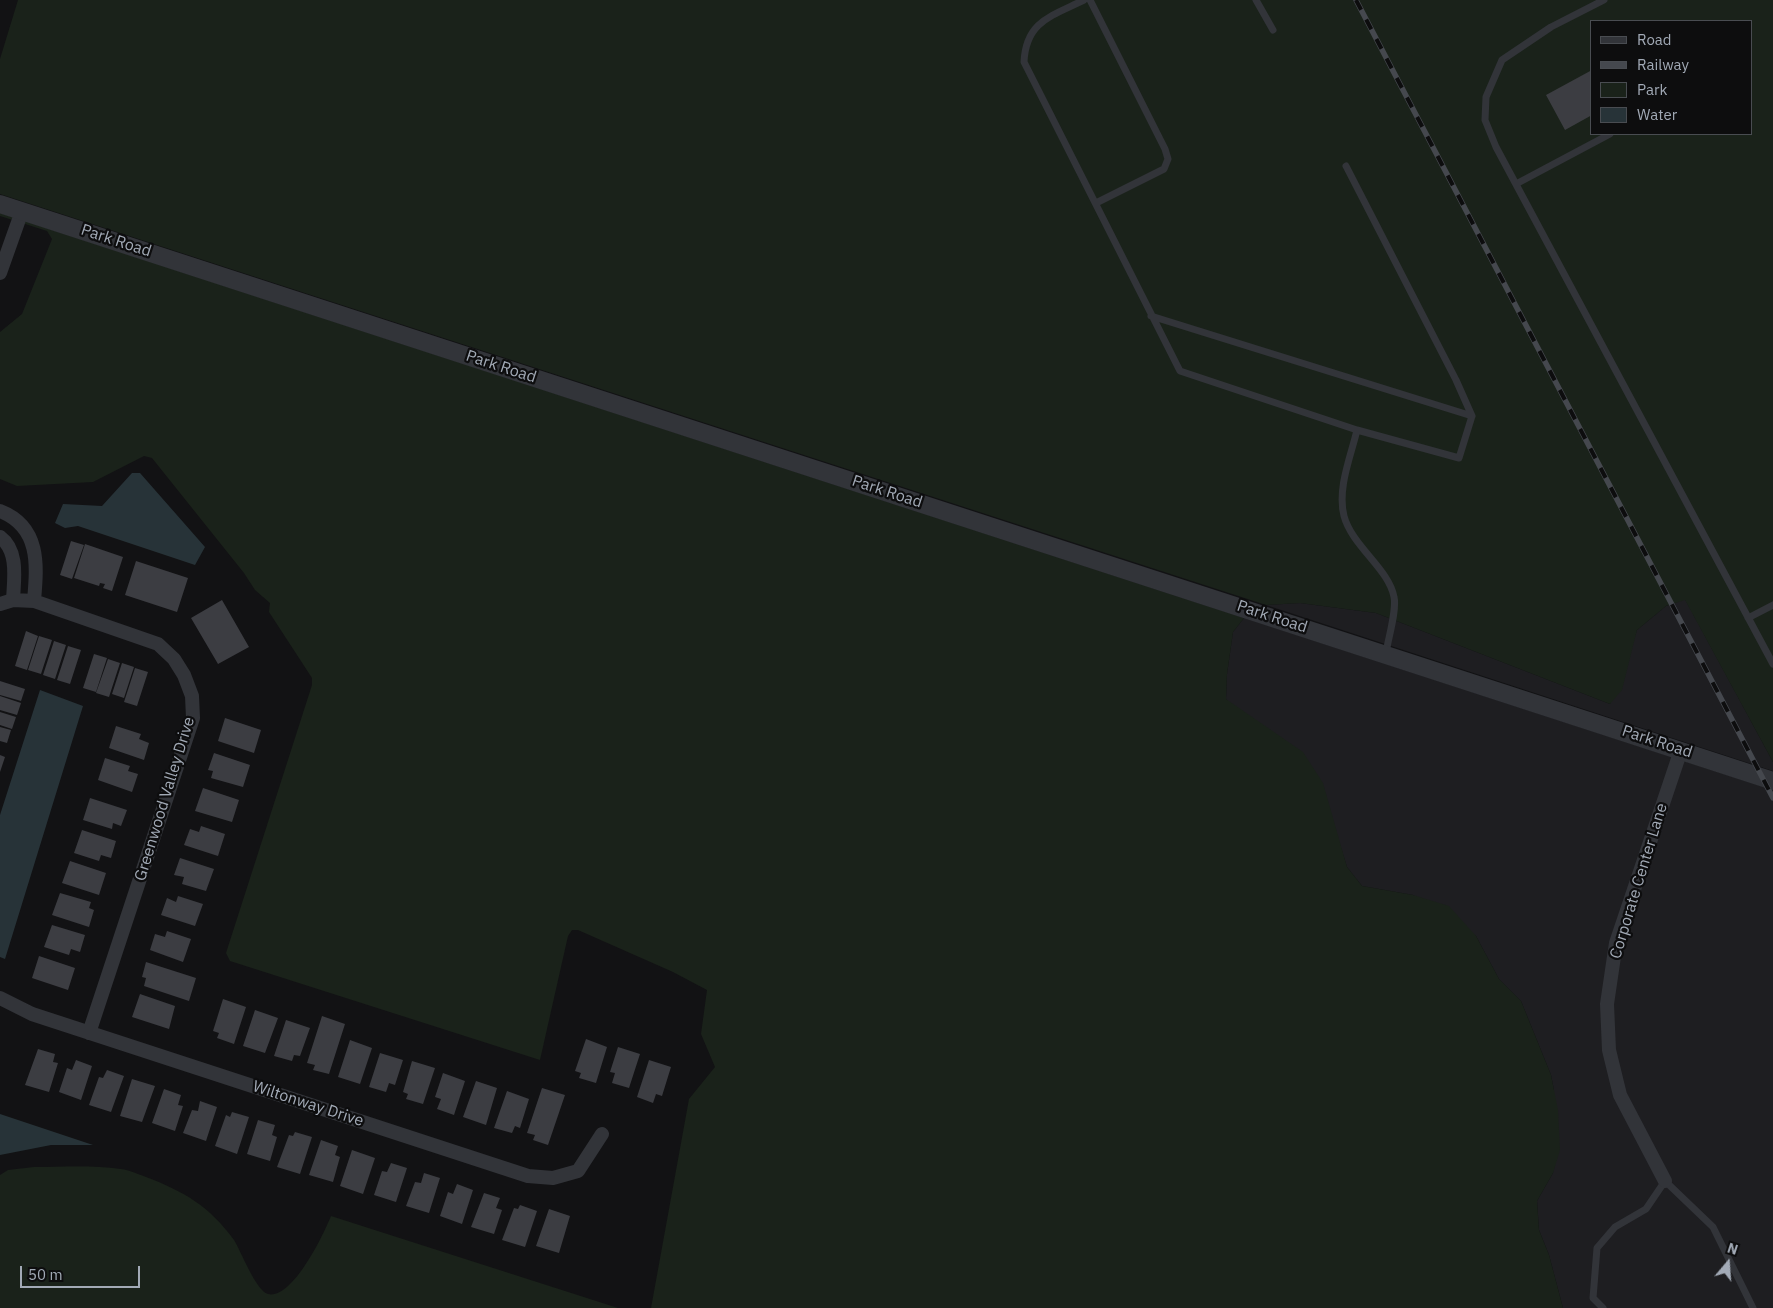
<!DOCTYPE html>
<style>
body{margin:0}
#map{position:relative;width:1773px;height:1308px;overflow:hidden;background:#121214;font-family:"IBM Plex Sans",sans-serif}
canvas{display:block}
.legend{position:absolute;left:1590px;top:20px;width:162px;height:115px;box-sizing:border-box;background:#0d0d0e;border:1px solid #494c51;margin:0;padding:6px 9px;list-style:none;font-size:15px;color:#a2aab6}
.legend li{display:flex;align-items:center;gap:10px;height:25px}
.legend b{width:25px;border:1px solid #494c51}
.north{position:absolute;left:1703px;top:1238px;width:50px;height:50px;-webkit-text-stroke:4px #0d0d0e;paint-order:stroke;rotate:18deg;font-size:14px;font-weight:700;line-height:20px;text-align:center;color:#a2aab6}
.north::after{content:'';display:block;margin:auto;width:18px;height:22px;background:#a2aab6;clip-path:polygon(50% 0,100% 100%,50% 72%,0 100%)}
.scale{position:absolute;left:20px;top:1266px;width:120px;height:22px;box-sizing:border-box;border:2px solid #a2aab6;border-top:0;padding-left:6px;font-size:15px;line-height:18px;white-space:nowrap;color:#a2aab6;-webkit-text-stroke:4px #0d0d0e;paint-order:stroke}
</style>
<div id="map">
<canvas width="1773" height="1308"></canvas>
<ul class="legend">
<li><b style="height:6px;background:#323439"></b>Road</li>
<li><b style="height:6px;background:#45484e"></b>Railway</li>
<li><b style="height:14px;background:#1a221a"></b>Park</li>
<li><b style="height:14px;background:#273338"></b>Water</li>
</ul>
<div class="north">N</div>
<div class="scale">50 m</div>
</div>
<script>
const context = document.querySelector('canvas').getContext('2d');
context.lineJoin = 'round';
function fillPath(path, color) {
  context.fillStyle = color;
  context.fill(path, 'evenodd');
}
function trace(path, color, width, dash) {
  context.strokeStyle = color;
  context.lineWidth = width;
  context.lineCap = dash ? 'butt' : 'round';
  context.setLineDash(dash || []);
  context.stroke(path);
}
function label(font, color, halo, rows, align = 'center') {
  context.font = font + ' "IBM Plex Sans",sans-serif';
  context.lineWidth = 4.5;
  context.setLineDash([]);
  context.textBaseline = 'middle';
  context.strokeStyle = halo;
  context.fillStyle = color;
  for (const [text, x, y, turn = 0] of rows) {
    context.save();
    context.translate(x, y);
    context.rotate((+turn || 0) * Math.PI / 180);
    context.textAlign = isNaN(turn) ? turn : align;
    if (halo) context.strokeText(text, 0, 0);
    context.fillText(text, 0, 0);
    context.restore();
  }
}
const built = new Path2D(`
 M1685 599 1773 762V771L1266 605 1300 603 1376 613 1610 704 1637 630 1666 606Z
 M1244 618 1773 790V1308H1563L1549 1255 1539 1230 1537 1201 1553 1173 1554 1090 1551 1075 1521 1001 1499 979 1476 936 1413 895 1362 886 1347 867 1334 826 1226 699 1227 674 1233 632Z`);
const green = new Path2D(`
 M18 0H1773V762L1685 600 1666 606 1637 630 1622 690 1610 704 1376 613 1300 603 1266 605 0 194V59ZM1592 21H1752V134H1592Z
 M0 213 1244 618 1233 632 1227 674 1226 699 1303 752 1323 783 1347 867 1362 886 1413 895 1449 906 1476 936 1499 979 1521 1001 1551 1075 1558 1110 1560 1150 1553 1173 1537 1201 1539 1230 1549 1255 1563 1308H651L689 1099 715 1067 701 1034 707 990 673 972 578 930H572L568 936 540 1060 230 961 226 953 312 685V678L269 612 270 603 255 590 244 573 152 458 144 456 93 482 17 486 0 479V332L22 314 52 239 47 231 0 216Z
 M34 1167C62 1167 93 1165 121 1169 129 1170 138 1174 146 1177 185 1192 209 1206 234 1240 241 1251 256 1291 268 1294 292 1300 323 1236 331 1216L618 1308H0V1175L8 1170Z`);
const water = new Path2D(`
 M132 473H140L205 547 195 565 78 526 65 528 55 523 63 504 102 506Z
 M40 690 83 706 5 959 0 957V815Z
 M0 1114 93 1145H51L0 1155Z`);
const building = new Path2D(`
 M1592 70V115L1565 130 1546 95Z
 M71 541 84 545 72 579 60 575Z
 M85 544 123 557 112 591 103 588 105 584 100 583 99 586 74 578Z
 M136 561 188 578 177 612 125 595Z
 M222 600 249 647 218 664 191 618Z
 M26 631 38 636 27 670 15 666Z
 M39 636 52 640 41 674 28 670Z
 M54 641 66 645 55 679 43 675Z
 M68 646 81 650 70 684 57 680Z
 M94 654 107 658 96 692 83 688Z
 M108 659 120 663 109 697 96 693Z
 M122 663 134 667 124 698 112 694Z
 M135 668 148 672 137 706 124 702Z
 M0 681 25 689 21 701 0 695Z
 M0 696 21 703 17 715 0 710Z
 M0 712 16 717 12 729 0 725Z
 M225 718 261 730 254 753 218 741Z
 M116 726 141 734 139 739 149 743 144 760 109 748Z
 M0 727 11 730 7 743 0 741Z
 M214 753 250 765 243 787 211 778 213 771 208 770Z
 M0 755 5 757 0 772Z
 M105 758 130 766 128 771 138 774 132 792 98 780Z
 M203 788 239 800 232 822 195 811Z
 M90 798 127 810 121 826 113 823 112 829 83 820Z
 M201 826 225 834 218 856 184 845 190 829 199 832Z
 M82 830 116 841 111 858 101 855 99 861 74 853Z
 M180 858 214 869 206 891 182 884 184 877 174 875Z
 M70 861 106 873 99 895 62 883Z
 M60 893 91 902 89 908 94 910 89 927 52 915Z
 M178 896 203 904 195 926 161 915 167 898 176 902Z
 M52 925 85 935 80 952 71 949 69 955 44 947Z
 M167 931 191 939 183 962 150 950 155 934 165 937Z
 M39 956 75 968 68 990 32 978Z
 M146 962 196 978 189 1001 144 986 146 978 142 977Z
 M140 994 175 1006 169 1029 132 1017Z
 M223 999 246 1007 234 1044 217 1038 219 1033 213 1031Z
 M255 1010 278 1018 265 1053 243 1046Z
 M322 1016 345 1024 329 1074 313 1070 315 1065 307 1063Z
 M286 1020 310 1028 300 1056 294 1055 292 1061 274 1056Z
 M586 1039 607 1047 596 1083 579 1078 581 1073 575 1071Z
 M350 1040 372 1048 360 1084 338 1077Z
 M618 1047 640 1054 629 1088 612 1083 615 1073 610 1072Z
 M38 1049 55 1054 53 1062 58 1063 49 1092 25 1085Z
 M380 1053 403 1060 395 1085 389 1083 386 1092 369 1087Z
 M76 1060 92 1066 81 1100 59 1092 67 1068 72 1070Z
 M649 1060 671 1067 662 1096 656 1094 653 1103 637 1097Z
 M412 1061 435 1068 423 1104 406 1099 408 1094 403 1092Z
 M107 1070 124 1076 111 1112 89 1105 99 1077 103 1078Z
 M443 1073 465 1081 454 1115 437 1109 441 1099 435 1097Z
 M132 1079 155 1086 142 1122 120 1116Z
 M476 1081 497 1088 486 1125 463 1117Z
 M542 1088 565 1095 548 1145 533 1140 535 1135 527 1133Z
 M164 1089 181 1095 178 1105 183 1106 175 1131 152 1123Z
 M507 1091 529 1099 520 1128 515 1126 512 1133 494 1128Z
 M200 1101 217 1107 206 1141 183 1133 192 1110 198 1111Z
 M232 1112 249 1117 237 1154 215 1146 226 1115 230 1117Z
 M258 1120 275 1125 272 1135 277 1137 270 1161 247 1154Z
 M295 1132 312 1137 300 1174 277 1167 289 1135 293 1136Z
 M321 1140 338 1146 335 1155 340 1157 333 1182 309 1175Z
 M352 1150 375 1158 363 1194 340 1186Z
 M391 1163 407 1168 396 1202 374 1195 382 1171 387 1172Z
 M424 1173 440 1178 429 1213 406 1206 415 1182 421 1183Z
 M457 1184 473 1190 462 1224 440 1216 448 1192 453 1194Z
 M484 1193 500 1198 496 1208 502 1210 494 1234 471 1227Z
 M520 1205 537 1211 525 1247 502 1240 514 1208 518 1209Z
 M549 1209 570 1216 559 1253 536 1246Z`);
const service = new Path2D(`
 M1084 0C1052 16 1026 21 1024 62L1180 371 1357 430C1351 456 1337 488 1344 516 1352 546 1389 569 1394 597 1397 610 1388 639 1386 653
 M1090 0 1165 149 1168 159 1164 169 1096 203
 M1256 0 1273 30
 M1604 0 1551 27 1502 60 1486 97 1485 120 1496 147 1773 664
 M1346 166 1456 380 1472 416
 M1516 184 1610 134
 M1151 316 1472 416 1459 458 1357 430
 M1748 618 1773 605
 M1603 1308 1593 1298 1597 1248 1615 1227 1646 1209 1665 1181 1713 1227 1753 1308`);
const minor = new Path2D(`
 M0 273 22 211
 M0 511C41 527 37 566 34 601
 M0 537C19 551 14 579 13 600
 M0 604 13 600 34 601 158 644 174 659 184 675 192 696 193 718 89 1033
 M0 998 32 1014 528 1176 553 1178 578 1171 602 1134
 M1665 1181 1620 1095 1609 1050 1607 1004 1616 943 1681 750`);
const tertiary = new Path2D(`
 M0 204 1773 781`);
const rail = new Path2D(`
 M1356 0 1773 798`);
const streetNames = [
 ["Park Road",116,241,18],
 ["Park Road",501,367,18],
 ["Park Road",887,492,18],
 ["Park Road",1272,617,18],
 ["Park Road",1657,742,18],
 ["Greenwood Valley Drive",165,799,-73],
 ["Corporate Center Lane",1639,881,-73],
 ["Wiltonway Drive",308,1104,18]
];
fillPath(built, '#1e1e21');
fillPath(green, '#1a221a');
fillPath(water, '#273338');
fillPath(building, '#3c3d42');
trace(service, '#323439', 7);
trace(minor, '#323439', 14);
trace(tertiary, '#323439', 18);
trace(rail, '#45484e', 5.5);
trace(rail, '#0d0d0e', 4, [11]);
label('16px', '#a2aab6', '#0d0d0e', streetNames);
</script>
